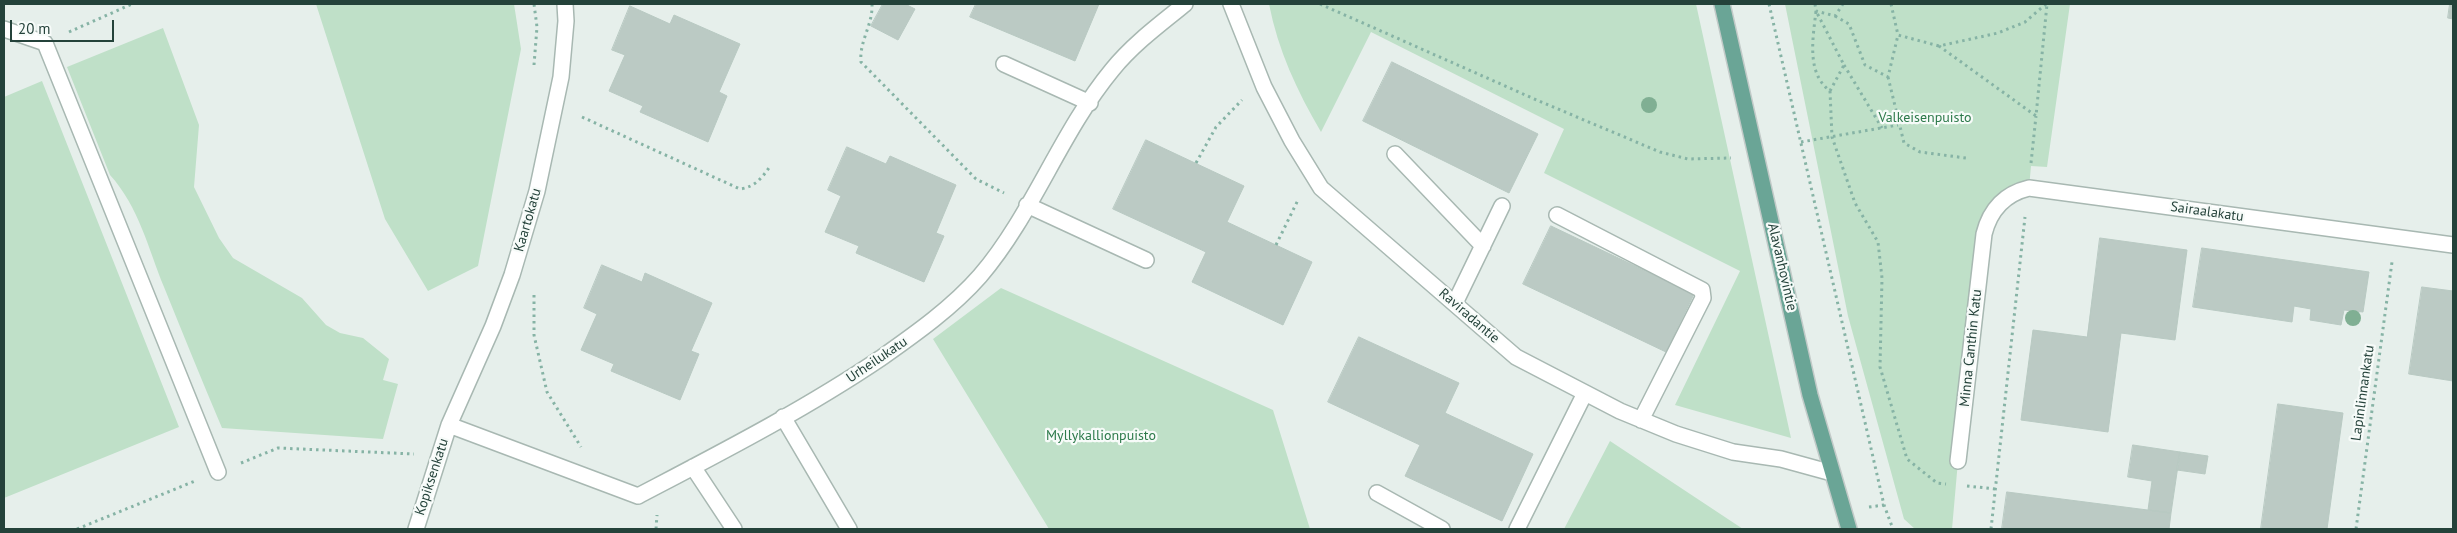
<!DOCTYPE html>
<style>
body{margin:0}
#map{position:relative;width:2457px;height:533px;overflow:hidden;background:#e6efeb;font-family:"PT Sans",sans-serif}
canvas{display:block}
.frame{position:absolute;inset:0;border:5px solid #24423a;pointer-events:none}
.scale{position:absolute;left:10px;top:20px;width:104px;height:22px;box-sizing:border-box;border:2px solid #24423a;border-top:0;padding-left:6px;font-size:15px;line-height:18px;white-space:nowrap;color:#24423a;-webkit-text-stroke:4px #f7fbf9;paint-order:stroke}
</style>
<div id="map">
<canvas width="2457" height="533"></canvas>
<div class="frame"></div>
<div class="scale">20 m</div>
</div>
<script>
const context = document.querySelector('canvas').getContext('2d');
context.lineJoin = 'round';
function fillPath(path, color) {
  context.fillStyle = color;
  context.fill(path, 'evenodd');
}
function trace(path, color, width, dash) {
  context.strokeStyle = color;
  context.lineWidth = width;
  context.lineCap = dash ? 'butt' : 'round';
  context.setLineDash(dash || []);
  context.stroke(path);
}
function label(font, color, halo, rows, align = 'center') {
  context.font = font + ' "PT Sans",sans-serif';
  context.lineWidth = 4.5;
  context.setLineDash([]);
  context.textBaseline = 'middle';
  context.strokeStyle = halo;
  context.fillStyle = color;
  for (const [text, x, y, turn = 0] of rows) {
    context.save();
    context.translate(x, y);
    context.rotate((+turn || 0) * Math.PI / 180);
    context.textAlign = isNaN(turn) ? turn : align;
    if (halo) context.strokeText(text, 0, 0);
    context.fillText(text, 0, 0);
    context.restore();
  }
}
const green = new Path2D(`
 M316 4H514L521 49 478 266 428 291 385 219Z
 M1269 4H1696L1791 438 1675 405 1740 271 1544 173 1564 129 1371 32 1321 132C1297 91 1278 50 1269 4Z
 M1785 4H2070L2047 167 2031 166 2029 188 1993 211 1958 461 1952 529H1915L1904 519 1848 316Z
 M163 28 199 125 194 187 219 238 233 258 302 298 326 325 340 333 363 338 389 359 383 380 398 384 383 439 222 428C202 381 183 334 164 287 148 248 139 207 110 175L67 67Z
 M42 81 179 427 4 498V97Z
 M1001 288 1273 410 1310 529H1049L933 339Z
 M1610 441 1743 529H1564Z`);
const building = new Path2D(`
 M883 4H905L915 9 898 40 871 26Z
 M976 4H1099L1075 61 970 17Z
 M2450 4H2453V19L2448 18Z
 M630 6 670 24 674 15 740 44 719 92 727 96 708 142 640 112 643 106 609 91 625 55 612 50Z
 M1392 62 1538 134 1509 193 1363 121Z
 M1146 140 1244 186 1227 222 1312 262 1283 325 1192 282 1206 252 1113 209Z
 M847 147 886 164 890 156 956 185 936 233 944 236 924 282 856 253 859 246 825 232 841 196 828 190Z
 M1551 226 1694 294 1666 352 1523 284Z
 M2100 238 2187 250 2175 340 2121 333 2108 432 2021 420 2033 330 2087 337Z
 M2202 248 2369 272 2363 312 2344 310 2341 325 2310 320 2311 309 2294 306 2292 322 2193 307Z
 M602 265 642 282 645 273 712 303 691 351 699 354 680 400 611 371 614 364 581 350 597 314 584 308Z
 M2422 287 2453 291V381L2409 374Z
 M1359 337 1459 383 1445 413 1533 454 1502 521 1405 476 1420 445 1328 402Z
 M2278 404 2343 413 2327 529H2261Z
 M2133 445 2180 452 2171 513 2148 510 2152 481 2128 477Z
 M2180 452 2208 456 2205 474 2177 470Z
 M2007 492 2171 513 2169 529H2002Z`);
const path = new Path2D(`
 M872 4C873 25 859 41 861 62L976 179 1004 193
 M1320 4 1539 101 1660 152 1688 159 1731 158
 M1769 4 1884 505 1893 529
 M1815 4 1816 11 1835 16 1843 4
 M1891 4 1898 35 1939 46
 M2046 4 2025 22 1998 33 1939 46 2036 116 2047 4
 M1835 16 1849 24 1865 65 1888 77 1898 35
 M69 32 132 4
 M534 65 537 27 534 4
 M1844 65 1882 128
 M1888 77 1904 143 1920 152 1966 158
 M1830 91 1844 65 1816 11C1813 38 1806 73 1830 91L1832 137 1855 203 1878 242 1882 278 1880 367 1907 459 1937 483 1946 484
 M582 117 740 189C755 187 762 178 771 165
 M1801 142 1898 125
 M1196 163 1216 127 1242 100
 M2031 163 2036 116
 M1276 245 1298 200
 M534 295V335L547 392 581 447
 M241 463 278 448 414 454
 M1967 486 1996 489
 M1869 507 1884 505
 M77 529 195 481
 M656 529 657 515
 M1991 529 2025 217
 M2356 529 2392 262`);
const minor = new Path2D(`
 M1231 4 1264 87 1292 141 1321 188 1516 357 1620 411 1676 434 1733 452 1781 459 1832 473
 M4 29 45 43 218 472
 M1004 64 1090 103
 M1395 154 1483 246
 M1027 205 1146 260
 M1557 215 1702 290 1703 298 1641 420
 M1455 303 1502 206
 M783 417 849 529
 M449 425 638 496C720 453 804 410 881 358 915 334 952 308 980 276 1033 214 1060 133 1112 70 1132 45 1160 24 1185 4
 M1958 461 1984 234C1990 210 2004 194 2029 188L2453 245
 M693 467 734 529
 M1377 493 1442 529
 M416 529 449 425 493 326 512 275 537 191 561 77 566 21 565 4
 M1517 529 1585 393`);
const major = new Path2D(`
 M1722 4 1810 395 1849 529`);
const trees = [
 [1649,105],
 [2353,318]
];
const parkNames = [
 ["Valkeisenpuisto",1925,118],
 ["Myllykallionpuisto",1101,436]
];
const streetNames = [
 ["Sairaalakatu",2207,212,8],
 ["Kaartokatu",528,220,-74],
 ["Alavanhovintie",1782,267,77],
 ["Raviradantie",1469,316,41],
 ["Minna Canthin Katu",1971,348,-84],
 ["Urheilukatu",877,360,-34],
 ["Lapinlinnankatu",2363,393,-82],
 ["Kopiksenkatu",432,477,-72]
];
fillPath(green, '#bfe0c8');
fillPath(building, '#bbcac4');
trace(building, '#b8c9c2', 1);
trace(minor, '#a8b8b2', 18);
trace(major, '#c2cac8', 18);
trace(path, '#86b3a5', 3, [2.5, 4]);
trace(minor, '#fff', 15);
trace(major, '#6aa596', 15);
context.fillStyle = '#80af93';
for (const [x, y] of trees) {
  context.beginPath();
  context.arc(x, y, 8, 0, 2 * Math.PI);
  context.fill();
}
label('14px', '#2d7a4b', '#f7fbf9', parkNames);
label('14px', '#24423a', '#f7fbf9', streetNames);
</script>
